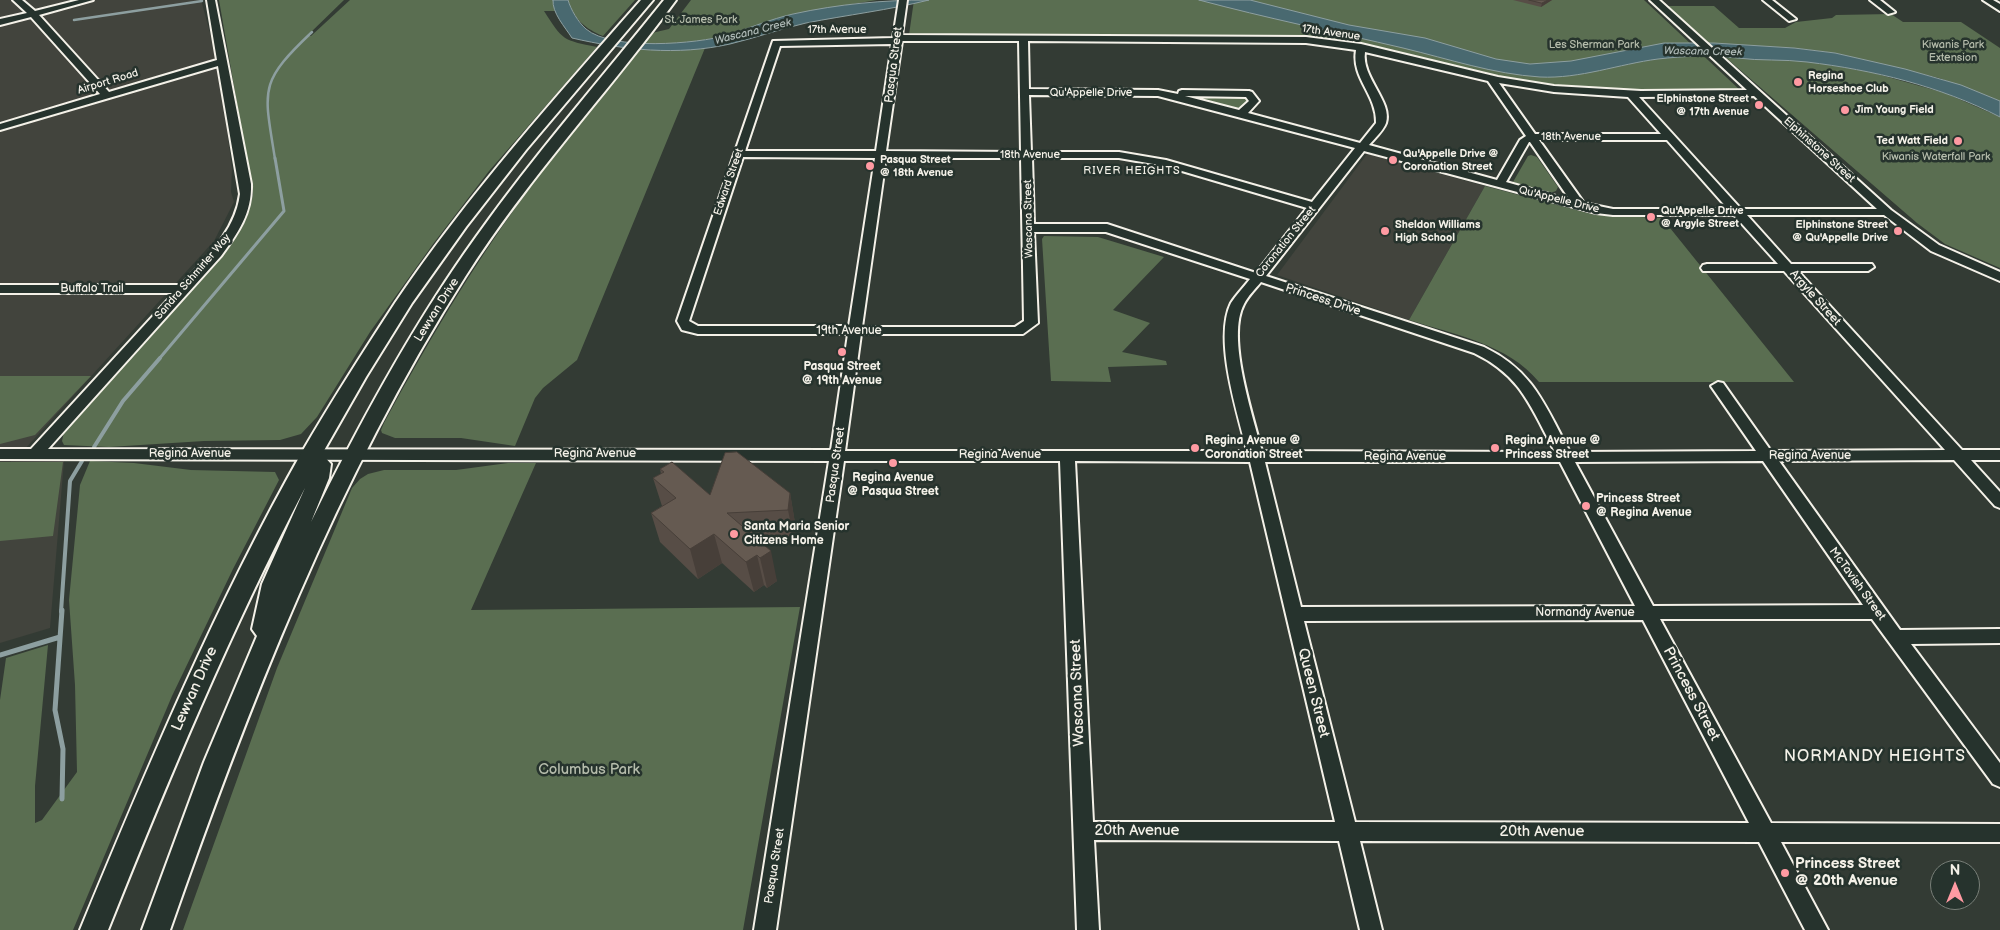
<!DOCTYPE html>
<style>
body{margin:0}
#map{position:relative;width:2000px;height:930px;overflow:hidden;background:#333b34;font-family:"Balsamiq Sans",sans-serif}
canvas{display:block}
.north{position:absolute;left:1930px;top:860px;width:50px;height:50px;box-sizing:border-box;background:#26332d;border:1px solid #787f78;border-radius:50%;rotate:0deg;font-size:14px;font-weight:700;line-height:20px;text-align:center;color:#f4f1e8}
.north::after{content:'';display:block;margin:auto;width:18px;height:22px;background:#ff9aa2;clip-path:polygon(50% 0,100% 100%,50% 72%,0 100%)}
</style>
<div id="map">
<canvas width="2000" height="930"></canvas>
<div class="north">N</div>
</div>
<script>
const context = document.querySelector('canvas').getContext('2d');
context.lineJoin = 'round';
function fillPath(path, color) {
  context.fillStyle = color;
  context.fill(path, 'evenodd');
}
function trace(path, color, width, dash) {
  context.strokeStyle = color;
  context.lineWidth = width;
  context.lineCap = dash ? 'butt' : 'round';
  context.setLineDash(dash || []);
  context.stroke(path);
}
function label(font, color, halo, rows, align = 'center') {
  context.font = font + ' "Balsamiq Sans",sans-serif';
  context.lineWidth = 5;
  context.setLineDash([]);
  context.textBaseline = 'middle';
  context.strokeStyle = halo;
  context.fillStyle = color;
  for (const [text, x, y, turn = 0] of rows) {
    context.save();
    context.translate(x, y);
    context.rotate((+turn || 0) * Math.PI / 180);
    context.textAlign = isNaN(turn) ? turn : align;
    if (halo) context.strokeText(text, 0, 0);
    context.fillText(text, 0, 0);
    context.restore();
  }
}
const built = new Path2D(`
 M0 0H201L218 62 232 168 231 192 234 202 214 241 14 461H64L50 628 0 643Z
 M1367 154 1485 186 1409 320 1277 275Z`);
const green = new Path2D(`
 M219 0H344L307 36H311L350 0H553L555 11H544C563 41 563 40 597 47L489 171 433 244 370 332 317 417 301 434 280 440 204 441 109 447 64 445 62 441 64 432 231 245 245 221 253 195Z
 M568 0H635L603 36C586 29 573 19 568 0Z
 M691 0H877L793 14 727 35 695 42 662 45 644 43 652 33 669 29Z
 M914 0H1644L1741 91C1667 91 1592 93 1518 82 1446 70 1379 44 1308 36L909 35Z
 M1667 6H1714L1739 28H1785L1796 22 1832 18 1836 15 1891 14 1903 22H1961L2000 48V101L1939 78 1835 53 1794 48 1709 43Z
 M705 48 577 360 543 388 535 398 515 446 461 438H395L382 433 381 430 384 423C426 345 471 269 523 197 558 146 599 99 638 50Z
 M1724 56 1806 61 1870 72 1945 93 2000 117V268L1945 244 1917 223Z
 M1191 95 1245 97 1247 103 1241 109H1237L1191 97Z
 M1531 155 1537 157 1558 187 1556 191 1550 193 1513 182 1528 156Z
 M1485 186 1595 215 1662 218 1794 382H1539C1508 344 1453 334 1409 320Z
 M1044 236 1098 237 1164 257 1113 310 1150 323 1122 352 1166 361 1167 365 1108 367 1111 382 1051 381 1042 239Z
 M0 376H91L35 435 0 444Z
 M90 461 134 463 191 470 275 472 279 480 233 569 172 696 73 930H0V700L6 658 48 645 35 786V823L42 820 77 772 75 685 69 600 80 485Z
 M0 462H63L53 536 0 541Z
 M508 463H536L471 610 800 607 743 930H183L277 668 352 488 360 479 368 474 384 470H456Z`);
const water = new Path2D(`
 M553 0H568C571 10 578 22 586 29 612 51 697 44 728 35 750 28 771 19 793 14 839 4 883 0 929 0 889 10 847 15 806 23 780 29 755 38 730 44 677 56 624 50 572 38 565 27 552 13 553 0Z
 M1199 0H1250L1349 25 1425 38 1496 59 1530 64 1571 61 1664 43H1714L1794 48 1835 53 1905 69 1961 85 2000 101V117C1940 86 1873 70 1807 62 1783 59 1760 61 1737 58 1711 55 1684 56 1658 59 1619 64 1580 79 1540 77 1493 74 1449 59 1403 48 1335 32 1266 18 1199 0Z`);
const streamFar3 = new Path2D(`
 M74 20 202 1
 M275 159C264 89 258 83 312 32`);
const streamFar2 = new Path2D(`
 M159 359 284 211 275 158`);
const streamFar1 = new Path2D(`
 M94 447 123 401 160 358
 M61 612 70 481 82 461`);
const stream = new Path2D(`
 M62 610 55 710 63 749 62 799
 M0 655 60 637`);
const minor = new Path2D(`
 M13 0H22L35 11 79 0H93L39 15 109 92 217 60 207 0H215L251 184C252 213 238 233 221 256L48 449 831 450 848 334H698L682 330 677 321 773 41 893 38 899 0H907L902 35 1306 37 1361 44 1498 77 1554 86 1641 91 1747 90 1650 0H1659L1891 210 1939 245 2000 272V281L1931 251 1884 215H1747L1791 264H1872L1874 267 1868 271H1798L1962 450H2000V460H1971L2000 492V508L1995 506 1954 460 1779 461 1900 630 2000 629V643L1911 644 2000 763V787L1993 784 1872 619H1660L1771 823 2000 824V842H1781L1828 930H1805L1759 842 1360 841 1382 930H1360L1339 841 1094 840 1099 930H1077L1060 461H844L776 930H754L829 461 0 459V449H31L174 293H0V285H181C206 258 235 232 240 194L218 66 0 130V124L100 94 31 17 0 25V19L27 13ZM902 41H1019L1021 152 886 151ZM1028 41 1306 43 1356 50C1351 78 1377 95 1376 123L1360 143 1248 113 1259 101 1252 92 1249 91 1182 90 1179 91 1178 94 1158 90 1029 89ZM892 44 876 151H745L780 46ZM1365 52 1488 81 1526 136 1520 140 1497 180 1369 145C1374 139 1383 131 1386 123 1393 102 1361 77 1365 52ZM1499 83 1554 92 1628 97 1661 134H1535ZM1029 95 1158 96 1355 148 1312 202 1166 160 1119 152H1031ZM1185 96 1246 97 1249 101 1239 110ZM1754 96 1877 209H1741L1639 97ZM1539 140H1667L1728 209H1613L1584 203ZM1529 142H1530L1570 200 1506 182ZM1364 151 1596 213 1613 215H1734L1778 264H1707L1703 265 1701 268 1703 271H1784L1945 450 1771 451 1723 383 1718 382 1711 386 1756 451 1570 452C1545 406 1534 371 1484 347L1266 276ZM743 157 875 158 849 326H698L689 321ZM886 158H1021L1024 321 1015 327H862ZM1032 158H1119L1165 166 1307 208 1256 273 1107 224H1034ZM1034 232H1106L1250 279C1244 287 1236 295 1231 303 1213 339 1238 414 1247 451H845L861 334H1023L1038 323ZM1261 282 1474 353C1522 376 1531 408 1555 452L1262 451C1253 416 1226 337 1244 304 1248 296 1255 289 1261 282ZM1075 461 1250 462 1335 822H1093ZM1763 461 1863 605 1653 606 1575 462ZM1265 462H1560L1635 606 1301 607ZM1643 620 1749 823 1355 822 1304 621Z
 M1763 0H1772L1796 19 1789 21Z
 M1870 0H1880L1895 12 1888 14Z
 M1983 0H1993L2000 4V11Z`);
const major = new Path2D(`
 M641 0H653L526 150 466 227 412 303 366 377 322 454 331 464 329 478 311 522C359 424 412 326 476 237 534 155 601 79 664 0H676C607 94 527 179 465 277 336 480 249 704 170 930H142L204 762 257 636 252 629 262 584 305 488C230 631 168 780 108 930H80C147 768 216 604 302 452 331 402 363 352 395 303 468 195 555 98 641 0Z`);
const wall = new Path2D(`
 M1513 0H1552L1541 7Z
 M660 469 710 495 790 493 795 523 794 540 760 542 777 581 767 588 764 585 754 592 722 563 698 579 660 542 651 513 662 506 653 478 661 474Z`);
const shadedWall = new Path2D(`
 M1548 0H1552L1541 7 1542 3Z
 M790 493 795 523 794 540 788 510Z
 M714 534 722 563 698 579 690 549Z
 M771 551 777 581 767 588 760 558Z
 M757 555 764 585 754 592 746 562Z`);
const building = new Path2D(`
 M1529 0H1548L1542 3Z
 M737 452 790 493 788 510 727 513 771 551 760 558 757 555 746 562 714 534 690 549 651 513 676 498 653 478 664 472 660 469 672 462 710 495 725 453Z`);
const markers = [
 [1798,82,5,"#ff9aa2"],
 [1759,105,5,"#ff9aa2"],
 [1845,110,5,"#ff9aa2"],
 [1958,141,5,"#ff9aa2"],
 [1393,160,5,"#ff9aa2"],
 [870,166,5,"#ff9aa2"],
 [1651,217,5,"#ff9aa2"],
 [1385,231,5,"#ff9aa2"],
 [1898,231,5,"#ff9aa2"],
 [842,352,5,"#ff9aa2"],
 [1195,448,5,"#ff9aa2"],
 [1495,448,5,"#ff9aa2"],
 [893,463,5,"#ff9aa2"],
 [1586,506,5,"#ff9aa2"],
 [734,534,5,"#ff9aa2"],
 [1785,873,5,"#ff9aa2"]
];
const farParknames = [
 ["St. James Park",701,20],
 ["Les Sherman Park",1594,45],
 ["Kiwanis Park",1953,45],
 ["Extension",1953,58],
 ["Kiwanis Waterfall Park",1936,157]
];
const farStreetnames = [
 ["17th Avenue",837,30],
 ["17th Avenue",1331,33,8],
 ["Airport Road",108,82,-17],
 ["Qu'Appelle Drive",1091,93],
 ["18th Avenue",1571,137],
 ["Elphinstone Street",1819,150,42],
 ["18th Avenue",1030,155],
 ["Edward Street",729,182,-71],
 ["Qu'Appelle Drive",1559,200,14],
 ["Wascana Street",1029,219,-91],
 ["Coronation Street",1286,242,-51],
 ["Sandra Schmirler Way",193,277,-49]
];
const farWaternames = [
 ["Wascana Creek",753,32,-14],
 ["Wascana Creek",1703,52,1]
];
const farPoinames = [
 ["Regina",1808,76],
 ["Horseshoe Club",1808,89],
 ["Elphinstone Street",1749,99,"right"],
 ["@ 17th Avenue",1749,112,"right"],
 ["Jim Young Field",1855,110],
 ["Ted Watt Field",1948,141,"right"],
 ["Qu'Appelle Drive @",1403,154],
 ["Coronation Street",1403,167],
 ["Pasqua Street",880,160],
 ["@ 18th Avenue",880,173],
 ["Qu'Appelle Drive",1661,211],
 ["@ Argyle Street",1661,224],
 ["Sheldon Williams",1395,225],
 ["High School",1395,238],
 ["Elphinstone Street",1888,225,"right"],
 ["@ Qu'Appelle Drive",1888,238,"right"]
];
const farNeighbourhoodnames = [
 ["RIVER HEIGHTS",1132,171]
];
const streetNames = [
 ["Pasqua Street",894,65,-83],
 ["Buffalo Trail",92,289],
 ["Argyle Street",1815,298,48],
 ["Princess Drive",1323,300,18],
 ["Lewvan Drive",437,310,-58],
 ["19th Avenue",849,331],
 ["Regina Avenue",190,454],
 ["Regina Avenue",595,454],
 ["Regina Avenue",1000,455],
 ["Regina Avenue",1810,456],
 ["Regina Avenue",1405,457],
 ["Pasqua Street",836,465,-82],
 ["McTavish Street",1857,584,54],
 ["Normandy Avenue",1585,613],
 ["Pasqua Street",775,866,-81]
];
const poiNames = [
 ["Pasqua Street",842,367,"center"],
 ["@ 19th Avenue",842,381,"center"],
 ["Regina Avenue @",1205,441],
 ["Coronation Street",1205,455],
 ["Regina Avenue @",1505,441],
 ["Princess Street",1505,455],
 ["Regina Avenue",893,478,"center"],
 ["@ Pasqua Street",893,492,"center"],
 ["Princess Street",1596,499],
 ["@ Regina Avenue",1596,513],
 ["Santa Maria Senior",744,527],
 ["Citizens Home",744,541]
];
const nearStreetnames = [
 ["Lewvan Drive",195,689,-66],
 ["Wascana Street",1078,693,-92],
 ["Queen Street",1313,693,76],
 ["Princess Street",1691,694,62],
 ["20th Avenue",1137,831],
 ["20th Avenue",1542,832]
];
const nearParknames = [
 ["Columbus Park",589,770]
];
const nearPoinames = [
 ["Princess Street",1795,864],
 ["@ 20th Avenue",1795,881]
];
const nearNeighbourhoodnames = [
 ["NORMANDY HEIGHTS",1875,757]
];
fillPath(built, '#42443d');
fillPath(green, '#5a6e51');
fillPath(water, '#496970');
trace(water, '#8d9fa0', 1);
trace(streamFar3, '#8d9fa0', 2.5);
trace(streamFar2, '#8d9fa0', 3);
trace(streamFar1, '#8d9fa0', 4);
trace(stream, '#8d9fa0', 5);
trace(minor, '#f4f1e8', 4);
trace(major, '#f4f1e8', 4);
fillPath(minor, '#26332d');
fillPath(major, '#26332d');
fillPath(wall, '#574d46');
fillPath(shadedWall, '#473f39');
fillPath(building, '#655a51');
trace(building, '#473f39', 1);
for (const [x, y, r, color] of markers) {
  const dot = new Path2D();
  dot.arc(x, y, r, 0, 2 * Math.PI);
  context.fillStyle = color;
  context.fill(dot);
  trace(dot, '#26332d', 2);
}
label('11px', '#b6bdac', '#26332d', farParknames);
label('11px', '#f4f1e8', '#26332d', farStreetnames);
label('italic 11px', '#b0bbb8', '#26332d', farWaternames);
label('bold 11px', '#f4f1e8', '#26332d', farPoinames, 'left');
context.letterSpacing = '1px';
label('11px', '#f4f1e8', '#26332d', farNeighbourhoodnames);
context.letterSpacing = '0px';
label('12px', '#f4f1e8', '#26332d', streetNames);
label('bold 12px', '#f4f1e8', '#26332d', poiNames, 'left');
label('15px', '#f4f1e8', '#26332d', nearStreetnames);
label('15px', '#b6bdac', '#26332d', nearParknames);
label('bold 15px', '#f4f1e8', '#26332d', nearPoinames, 'left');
context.letterSpacing = '1px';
label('16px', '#f4f1e8', '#26332d', nearNeighbourhoodnames);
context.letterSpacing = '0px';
</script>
